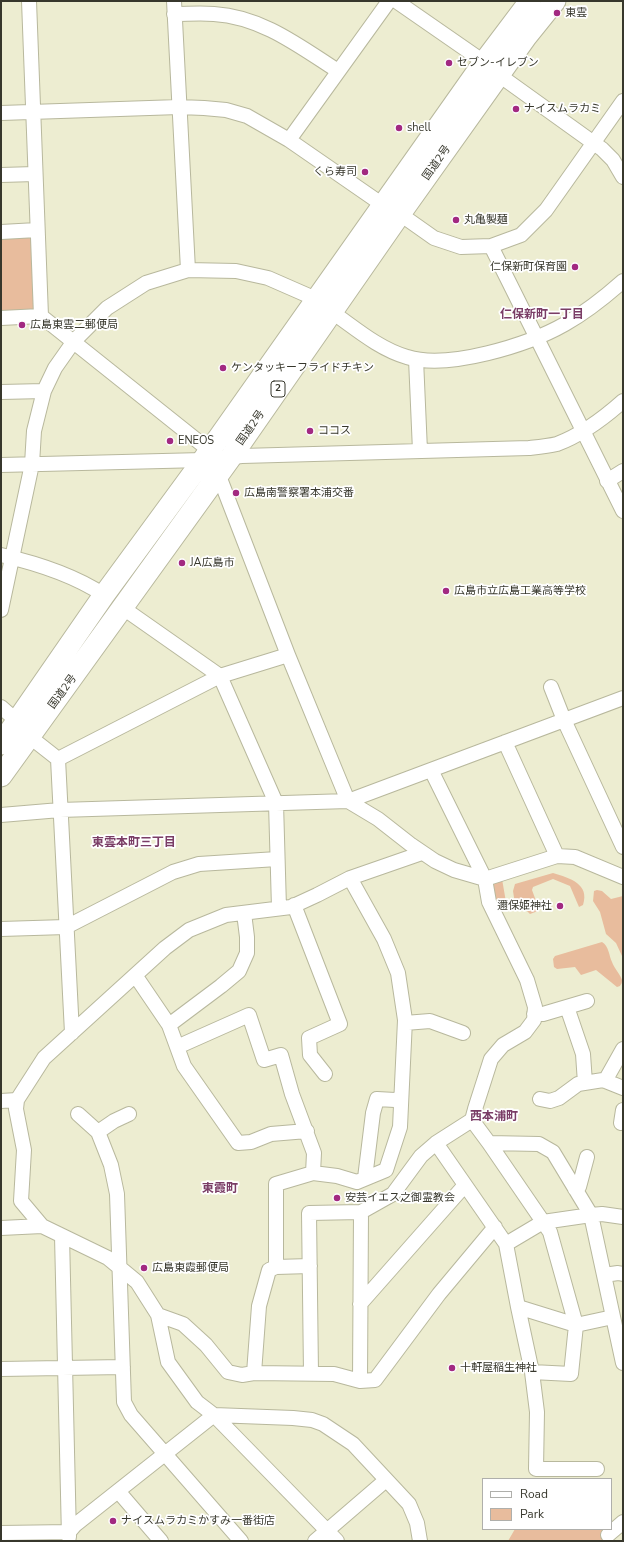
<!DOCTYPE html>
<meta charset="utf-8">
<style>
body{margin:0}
#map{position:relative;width:624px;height:1542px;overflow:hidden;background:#ededd1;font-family:"Nunito Sans",sans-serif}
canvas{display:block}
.frame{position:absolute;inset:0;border:2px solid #37372c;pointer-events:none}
.legend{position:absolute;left:482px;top:1478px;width:130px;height:52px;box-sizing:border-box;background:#fff;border:1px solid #afafab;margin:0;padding:5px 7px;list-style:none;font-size:12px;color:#37372c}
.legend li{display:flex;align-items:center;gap:8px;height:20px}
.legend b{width:20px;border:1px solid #afafab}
</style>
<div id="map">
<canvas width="624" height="1542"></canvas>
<div class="frame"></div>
<ul class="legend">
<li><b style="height:5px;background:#fff"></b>Road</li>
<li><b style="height:11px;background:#e8bc9d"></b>Park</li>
</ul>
</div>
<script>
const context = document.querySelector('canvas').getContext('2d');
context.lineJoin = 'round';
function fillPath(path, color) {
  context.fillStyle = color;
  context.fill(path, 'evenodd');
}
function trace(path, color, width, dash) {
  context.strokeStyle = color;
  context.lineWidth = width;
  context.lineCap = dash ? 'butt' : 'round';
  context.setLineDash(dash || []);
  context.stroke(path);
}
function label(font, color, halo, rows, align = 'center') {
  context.font = font + ' "Nunito Sans","Noto Sans JP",sans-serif';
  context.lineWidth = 3.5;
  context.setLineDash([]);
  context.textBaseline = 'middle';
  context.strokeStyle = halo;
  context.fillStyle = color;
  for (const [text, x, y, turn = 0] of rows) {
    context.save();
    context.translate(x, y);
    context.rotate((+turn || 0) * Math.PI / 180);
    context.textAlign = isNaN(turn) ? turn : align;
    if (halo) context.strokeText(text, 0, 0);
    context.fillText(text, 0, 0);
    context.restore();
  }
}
const green = new Path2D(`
 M26 235 31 239 34 309 1 314V236Z
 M553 873C570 878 590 884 583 905L579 907 570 886 553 879 533 887 532 890 539 909 538 911 530 914 524 908 515 904 513 891 515 884Z
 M502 879 506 902 505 905 501 907 496 904 493 884V882Z
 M597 890 602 891 611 899 623 896V964L622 956 616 943 606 934 600 912 593 901 594 891Z
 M602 942C609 946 609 956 612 962 614 968 620 974 622 980 622 984 621 984 620 986L617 987 596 970 581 975 575 967 557 969 554 967 553 959 555 956Z
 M515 1529H602L613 1541H508Z`);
const minor = new Path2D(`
 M29 1 41 316
 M174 1 188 270
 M396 1 484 62
 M174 14C187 14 201 13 214 14 262 17 299 46 338 71
 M499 75 602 149 613 160 623 177
 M1 113 179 107 204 108 226 110 247 116 289 140 383 205
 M289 140 389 1
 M1 175 35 174
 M400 214 434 238 461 247 491 246 521 235 546 210 623 101
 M1 232 37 230
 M491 246 623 511
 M332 312C355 328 379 349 407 357 448 370 528 345 565 324 586 312 605 297 623 281
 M1 318 41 316 209 450 288 655 348 801 378 819 410 844 435 861 454 870 485 879 557 856 575 857 623 877
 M416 359 420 451
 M1 392 44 391
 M1 465 203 460 242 456 529 448C538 447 548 446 557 444 581 435 604 418 623 401
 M607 481 623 471
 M1 555C36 563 74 575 104 595
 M123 608 220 676 276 803 279 908
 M1 610 32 464 34 431 44 391 55 368 74 341 107 308 146 283 188 270 236 271 268 278 316 299
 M551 687 564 720 623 847
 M1 707 17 721
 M30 737 58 759 72 1033
 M505 742 557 856
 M58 759 220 676 288 655
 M431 770 485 879 489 902 527 980 535 1007 534 1020 525 1032 503 1045 491 1059 475 1109 472 1120 489 1143 539 1144 553 1152 591 1215 623 1363
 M1 815 60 810 348 801 623 698
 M294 905 340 1024 309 1038 310 1055 325 1074
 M1 929 66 927 173 872 199 864 277 859
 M135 975 169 1025 184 1066 238 1143 251 1142 271 1134 307 1131
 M567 1007 583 1054 585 1083
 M534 1014H543L587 1001
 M405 1023 430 1021 463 1033
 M169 1025 221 986 239 971 247 953V937L244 913
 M177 1047 249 1015 264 1060 281 1055 292 1094 314 1153 313 1173
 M605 1081 623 1049
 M540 1099 550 1101 559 1098 578 1084 603 1080 623 1088
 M1 1101 17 1100
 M78 1114 98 1132 111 1165 117 1194 124 1402 131 1415 241 1541
 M621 1123 623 1110
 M98 1132 114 1121 129 1114
 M436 1143 506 1244 518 1307 576 1325 613 1317
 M489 1143 550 1232 576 1325 571 1374 532 1372
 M365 1178 373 1113 377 1099 395 1100 401 1098
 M575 1189 579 1187 587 1157
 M42 1226 21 1201 24 1150 16 1109 17 1100 44 1058 165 948 189 930 226 915 291 907 317 895 350 878 422 853
 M1 1228 42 1226 108 1258 137 1282 158 1315 168 1362 197 1402 214 1415 337 1541
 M62 1236 69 1537
 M506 1244 543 1222 591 1215 602 1214 623 1217
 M276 1267V1184L313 1173 337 1176 357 1182 386 1170 400 1127 405 1020 398 973 384 939 350 878
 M604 1275 618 1273 623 1274
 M360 1304 465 1185
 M518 1307 532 1372 537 1412 536 1469H597
 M158 1315 183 1324 206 1345 228 1372 242 1375 254 1373 334 1374 360 1381 375 1380 439 1294 495 1227
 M1 1369 123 1367
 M254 1373 259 1306 269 1270 276 1267 310 1266
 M311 1373 309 1213 361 1212 393 1194 421 1156 436 1143 472 1120
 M360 1381 361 1212
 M118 1491 161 1541
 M1 1533 69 1532 75 1525 214 1415 293 1418 312 1420 323 1424 353 1444 409 1504 417 1523 420 1541
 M608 1535 623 1522
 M315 1541 386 1480`);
const highway = new Path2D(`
 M1 744 104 595 203 460 484 62 530 1
 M1 776 231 457 400 214 526 37 555 1`);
const markers = [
 [557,13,4,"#a22981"],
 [449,63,4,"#a22981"],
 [516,109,4,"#a22981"],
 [399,128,4,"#a22981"],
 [365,172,4,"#a22981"],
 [456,220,4,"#a22981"],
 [575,267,4,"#a22981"],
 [22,325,4,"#a22981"],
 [223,368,4,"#a22981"],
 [310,431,4,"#a22981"],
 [170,441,4,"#a22981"],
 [236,493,4,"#a22981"],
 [182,563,4,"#a22981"],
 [446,591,4,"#a22981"],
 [560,906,4,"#a22981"],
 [337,1198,4,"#a22981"],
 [144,1268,4,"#a22981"],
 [452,1368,4,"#a22981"],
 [113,1521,4,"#a22981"]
];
const shields = [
 [278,389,14]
];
const shieldNames = [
 ["2",278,389]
];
const poiNames = [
 ["東雲",565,13],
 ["セブン-イレブン",457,63],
 ["ナイスムラカミ",524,109],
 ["shell",407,128],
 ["くら寿司",357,172,"right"],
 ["丸亀製麺",464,220],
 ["仁保新町保育園",567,267,"right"],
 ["広島東雲二郵便局",30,325],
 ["ケンタッキーフライドチキン",231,368],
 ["ココス",318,431],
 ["ENEOS",178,441],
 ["広島南警察署本浦交番",244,493],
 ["JA広島市",190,563],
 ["広島市立広島工業高等学校",454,591],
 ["邇保姫神社",552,906,"right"],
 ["安芸イエス之御霊教会",345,1198],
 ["広島東霞郵便局",152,1268],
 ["十軒屋稲生神社",460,1368],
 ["ナイスムラカミかすみ一番街店",121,1521]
];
const streetNames = [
 ["国道2号",437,163,-55],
 ["国道2号",251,428,-55],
 ["国道2号",63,692,-54]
];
const neighbourhoodNames = [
 ["仁保新町一丁目",542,315],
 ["東雲本町三丁目",134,843],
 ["西本浦町",494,1117],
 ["東霞町",220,1189]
];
fillPath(green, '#e8bc9d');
trace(minor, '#b8b89d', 16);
trace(highway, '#b8b89d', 23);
trace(minor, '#fff', 14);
trace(highway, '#fff', 21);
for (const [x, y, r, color] of markers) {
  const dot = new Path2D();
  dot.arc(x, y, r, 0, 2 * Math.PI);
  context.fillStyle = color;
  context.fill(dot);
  trace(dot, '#fff', 1.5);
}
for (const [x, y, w] of shields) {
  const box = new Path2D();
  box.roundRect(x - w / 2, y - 8, w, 16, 3);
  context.fillStyle = '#fff';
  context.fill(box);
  trace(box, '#37372c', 1);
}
label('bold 10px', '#37372c', null, shieldNames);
label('11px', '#37372c', '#fff', poiNames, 'left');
label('11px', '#37372c', '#fff', streetNames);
label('bold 12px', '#7a3d66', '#fff', neighbourhoodNames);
</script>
